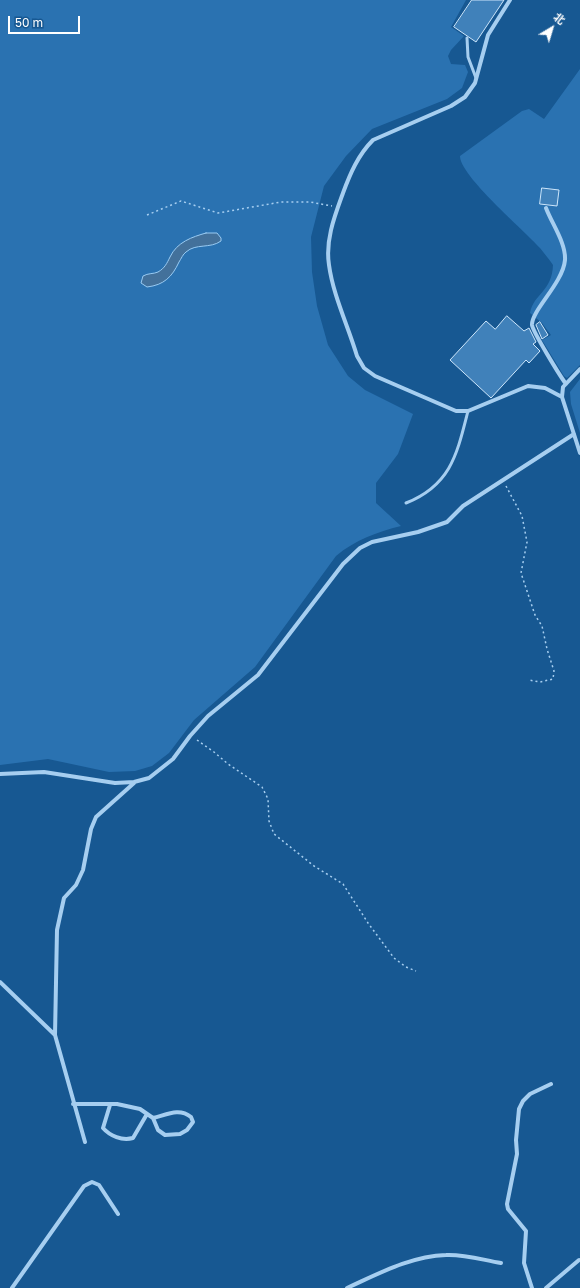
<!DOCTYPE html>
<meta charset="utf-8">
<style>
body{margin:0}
#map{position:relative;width:580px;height:1288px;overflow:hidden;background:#175892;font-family:"Golos Text","Noto Sans SC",sans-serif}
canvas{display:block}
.north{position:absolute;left:532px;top:8px;width:40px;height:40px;-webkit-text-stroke:3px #175892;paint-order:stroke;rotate:38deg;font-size:11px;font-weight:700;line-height:16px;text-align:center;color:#fff}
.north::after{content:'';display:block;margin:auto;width:14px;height:18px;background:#fff;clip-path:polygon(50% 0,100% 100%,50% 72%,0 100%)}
.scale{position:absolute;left:8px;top:16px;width:72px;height:18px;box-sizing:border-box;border:2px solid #fff;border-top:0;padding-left:5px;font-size:12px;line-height:14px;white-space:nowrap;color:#fff;-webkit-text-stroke:3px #175892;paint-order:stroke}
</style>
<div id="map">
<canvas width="580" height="1288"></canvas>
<div class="north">北</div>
<div class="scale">50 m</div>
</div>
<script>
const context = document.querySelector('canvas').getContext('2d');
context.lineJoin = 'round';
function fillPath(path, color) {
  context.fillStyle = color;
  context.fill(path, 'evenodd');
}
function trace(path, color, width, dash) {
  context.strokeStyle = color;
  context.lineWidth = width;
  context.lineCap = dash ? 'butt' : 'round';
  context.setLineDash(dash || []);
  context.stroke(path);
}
const green = new Path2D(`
 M0 0H466L451 27 464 36 451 50 448 56 451 64 465 65 468 72 462 88 447 99 372 129 346 156 324 186 311 237 312 272 317 306 328 345 348 376 365 390 413 414 398 454 376 483V503L401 526C377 532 355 540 336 556L255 667 194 720 169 753 152 766 135 771 109 772 48 759 0 765Z
 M580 69V365L567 378 564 376 542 340 551 335 542 323 530 313C534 293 552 292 553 265 549 259 544 253 540 248 524 230 460 176 460 156L522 111 529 109 544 119Z
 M580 379V433L571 404 570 392Z`);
const water = new Path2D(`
 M206 233H217L221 238V241C210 249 196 243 186 252 183 254 181 259 179 262 172 277 164 285 147 287L141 283 143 276C148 273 154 274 158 272 165 268 167 263 170 257 177 242 192 237 206 233Z`);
const building = new Path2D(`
 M472 0H504L476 42 454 27Z
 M542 188 559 190 557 206 540 204Z
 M507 316 524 331 529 328 536 342 533 344 540 351 529 363 526 360 491 398 450 360 486 321 495 329Z
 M540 322 548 335 542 339 536 325Z`);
const path = new Path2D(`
 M147 215 181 201 218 213 281 202H310L332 206
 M506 486 522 516 527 542 521 573 535 615 542 626 547 649 554 671 553 679 540 682 529 680
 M197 740 214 752 228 764 262 787 268 799 269 821 274 834 314 866 343 884 368 923 394 958 406 967 416 971`);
const lane = new Path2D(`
 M467 38 468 57 476 78
 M406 503C451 485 457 454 468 411`);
const street = new Path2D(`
 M510 0 488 35 475 83 465 97 451 106 373 140C358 155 350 174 343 193 335 215 325 240 329 265 333 295 348 326 357 356L364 368 375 376 456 411H468L528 386 545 388 562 397
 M546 208C552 224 566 243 565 260 563 283 531 311 532 325 533 332 560 376 566 384
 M580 369 563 387 562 397 580 453
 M0 774 44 772 115 783 134 782 149 778 173 759 190 736 208 716 258 675 343 564 360 548 372 542 418 532 447 522 463 506 574 434
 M0 982 55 1035
 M73 1104H117L140 1109 153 1118 158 1130 165 1135 180 1134 187 1130 193 1122 191 1117C179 1107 166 1115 153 1118
 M110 1105 103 1128C110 1136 122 1141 133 1138L147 1114
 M85 1142 55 1035 57 930 64 898 76 885 83 870 91 829 96 817 134 783
 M12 1288 84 1186 92 1182 99 1185 118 1214
 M347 1288C378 1274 411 1256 446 1255 464 1254 483 1260 501 1263
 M532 1288 524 1263 526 1231 508 1209 507 1204 517 1154 516 1140 519 1109 523 1101 530 1094 551 1084
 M546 1288 579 1260`);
fillPath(green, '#2a72b1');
fillPath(water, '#43719b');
trace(water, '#99cbf3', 1);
fillPath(building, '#4081ba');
trace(building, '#cde6fb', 1);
trace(path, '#a6cef0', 1.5, [2, 3]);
trace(lane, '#a6cef0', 3);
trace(street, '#a6cef0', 4);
</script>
